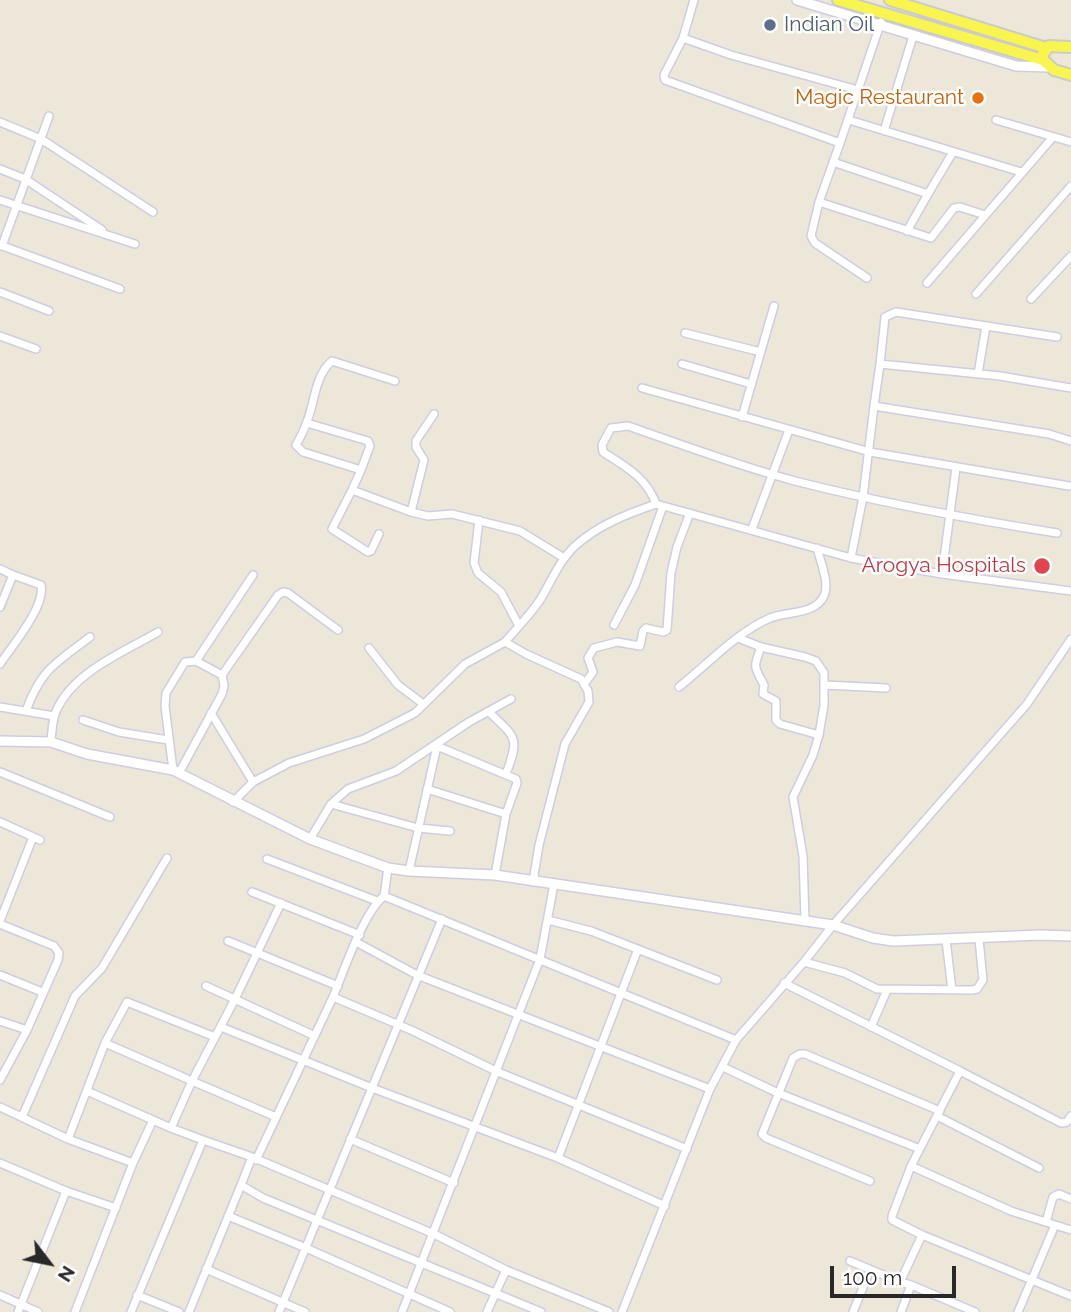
<!DOCTYPE html>
<style>
body{margin:0}
#map{position:relative;width:1071px;height:1312px;overflow:hidden;background:#ece7d8;font-family:Raleway,sans-serif}
canvas{display:block}
.north{position:absolute;left:14px;top:1228px;width:70px;height:70px;-webkit-text-stroke:5px #fff;paint-order:stroke;rotate:122deg;font-size:19px;font-weight:700;line-height:28px;text-align:center;color:#282828}
.north::after{content:'';display:block;margin:auto;width:24px;height:32px;background:#282828;clip-path:polygon(50% 0,100% 100%,50% 72%,0 100%)}
.scale{position:absolute;left:830px;top:1266px;width:126px;height:32px;box-sizing:border-box;border:4px solid #282828;border-top:0;padding-left:9px;font-size:21px;line-height:24px;white-space:nowrap;color:#282828;-webkit-text-stroke:5px #fff;paint-order:stroke}
</style>
<div id="map">
<canvas width="1071" height="1312"></canvas>
<div class="north">N</div>
<div class="scale">100 m</div>
</div>
<script>
const context = document.querySelector('canvas').getContext('2d');
context.lineJoin = 'round';
function trace(path, color, width, dash) {
  context.strokeStyle = color;
  context.lineWidth = width;
  context.lineCap = dash ? 'butt' : 'round';
  context.setLineDash(dash || []);
  context.stroke(path);
}
function label(font, color, halo, rows, align = 'center') {
  context.font = font + ' Raleway,sans-serif';
  context.lineWidth = 5;
  context.setLineDash([]);
  context.textBaseline = 'middle';
  context.strokeStyle = halo;
  context.fillStyle = color;
  for (const [text, x, y, turn = 0] of rows) {
    context.save();
    context.translate(x, y);
    context.rotate((+turn || 0) * Math.PI / 180);
    context.textAlign = isNaN(turn) ? turn : align;
    if (halo) context.strokeText(text, 0, 0);
    context.fillText(text, 0, 0);
    context.restore();
  }
}
const minor = new Path2D(`
 M694 0 683 38 664 75 665 80 840 143 858 90
 M683 38 731 55 858 90 881 22
 M849 120 1021 172
 M996 120 1071 142
 M0 122 41 139 153 212
 M884 131 913 36
 M840 143 819 202 811 236 815 243 867 278
 M833 162 928 194 907 231
 M0 169 25 179 102 230
 M928 194 953 152
 M0 200 135 244
 M819 202 931 238 954 208 960 207 985 215
 M0 245 120 289
 M2 246 49 116
 M927 283 1053 137
 M0 292 49 311
 M976 294 1071 186
 M1031 299 1071 256
 M685 333 761 352
 M0 336 36 349
 M682 364 751 384
 M880 364 885 317 896 312 1057 337
 M978 374 986 326
 M395 381 332 361C314 376 315 404 306 424 304 431 300 438 296 445L303 452 361 470 352 490 411 512 428 516 452 514 520 531 564 558
 M642 388 870 452 1069 486
 M1071 388 1000 376 880 364 874 406 1049 434 1071 441
 M742 417 774 306
 M307 423 368 441 370 446 361 470
 M352 490 332 529 368 552 371 551 379 534
 M656 504C647 478 625 466 603 452L602 445 611 428 628 426C683 445 738 466 795 481 881 503 969 519 1057 533
 M411 512 424 460 416 447V441L434 414
 M479 520 474 563 478 573 501 592 519 626
 M752 529 789 430
 M851 558 863 497 874 406
 M0 569 13 575
 M942 574 956 468
 M0 607 13 575 41 585C46 606 12 646 0 664
 M614 625 635 585 663 506
 M738 638 761 647 805 657 816 661 824 673V705L819 735 813 755 793 797 803 856 805 920
 M761 647C753 668 754 666 764 685L763 694 776 701V720L780 724 819 735
 M369 648 398 685 422 703
 M196 661 253 575
 M585 683 593 672 588 658 594 648 617 642 640 646 643 631 646 628 663 632 667 630 671 573 677 547 690 513
 M825 685 886 688
 M679 687C708 664 736 633 770 618 787 611 815 615 824 596 830 583 820 561 817 548
 M0 707 54 716
 M26 711C41 669 56 663 90 637
 M489 712C516 738 520 737 506 774
 M211 713 253 782
 M83 720 119 732 168 740
 M51 742C52 731 52 719 57 709 75 671 124 652 158 632
 M173 770 165 706 166 693 185 662 196 661 222 675 278 595 283 592 288 593 338 630
 M0 772 110 817
 M179 773 222 694 224 686 222 675
 M427 789 506 814
 M233 802 253 782 289 763 364 739 415 713 465 664 505 642
 M331 804 418 828 450 831
 M0 822 40 840
 M310 839 331 804 348 789 396 771 469 722 511 699
 M267 859 377 901
 M388 868 384 896C363 913 344 971 333 997L411 1030 498 1072 687 1149
 M409 871 437 746 516 779 517 783 506 814 495 875
 M533 882 539 845 565 744 589 702 588 691 581 679 526 654 505 642C517 628 530 615 540 600 551 582 559 561 575 546 598 525 627 514 656 504L851 558 942 574 1071 591
 M252 892 360 935
 M384 896 736 1040
 M548 920 591 931 717 980
 M0 921 33 837
 M0 924 54 946 59 953 58 960 27 1030 0 1080
 M946 940 952 990
 M228 941 338 986
 M356 942 417 975 710 1089
 M804 962 845 973 877 989 972 990 977 989 983 980 979 939
 M0 975 42 992
 M784 983 960 1071 911 1166 892 1216V1220L922 1235
 M206 986 315 1036
 M0 1021 27 1030
 M221 1027 372 1088 558 1158 665 1206
 M871 1027 887 990
 M105 1043 127 1002 215 1037
 M723 1067 778 1093 920 1149
 M960 1071 1061 1123 1067 1122 1071 1116
 M87 1091 171 1128
 M0 1107 68 1139 105 1043 192 1081 171 1128 203 1140 131 1312
 M937 1116 1039 1168
 M22 1117 75 996 102 968 167 858
 M276 1117 192 1081 235 999 281 903
 M68 1139 133 1163 75 1312
 M350 1139 454 1183
 M203 1140 252 1157 241 1185 263 1198 541 1312
 M252 1157 434 1234 506 1270 609 1312
 M558 1158 638 949
 M256 1160 333 997
 M0 1163 66 1191
 M133 1163 153 1120
 M911 1166 1011 1211 1055 1225 1018 1312
 M870 1181 766 1138 762 1134 793 1058 800 1054H805L940 1111
 M228 1216 306 1248 450 1312
 M1046 1222 1053 1197 1059 1194 1071 1199
 M1055 1225 1071 1230
 M850 1261 900 1282
 M206 1269 305 1312
 M911 1285 900 1282 922 1235 1071 1296
 M0 1295 38 1312
 M137 1295 179 1312
 M18 1312 66 1191 116 1208
 M189 1312 241 1185
 M279 1312 442 919
 M402 1312 540 959 554 884
 M487 1312 506 1270
 M622 1312 710 1089 736 1040 804 962 833 925 1027 704 1071 639
 M853 1312 870 1270
 M901 1312 911 1285 975 1312`);
const tertiary = new Path2D(`
 M797 0 1016 66 1049 67
 M0 741 51 742 87 754 173 770 310 839 388 868 409 871 495 875 833 925 873 938 893 941 1040 935 1071 936`);
const primary = new Path2D(`
 M838 0 1043 60
 M890 0 1046 48
 M1071 47 1049 46 1043 54V60L1054 70 1071 75`);
const markers = [
 [770,25,7,"#5c6f8a"],
 [978,98,7,"#e8710a"],
 [1042,566,9,"#e0444e"]
];
const serviceNames = [
 ["Indian Oil",784,25]
];
const foodNames = [
 ["Magic Restaurant",964,98]
];
const healthNames = [
 ["Arogya Hospitals",1026,566]
];
trace(minor, '#cecde2', 10);
trace(tertiary, '#cecde2', 12);
trace(primary, '#cbcbcb', 14);
trace(minor, '#fff', 7);
trace(tertiary, '#fff', 9);
trace(primary, '#f9f54f', 10);
for (const [x, y, r, color] of markers) {
  const dot = new Path2D();
  dot.arc(x, y, r, 0, 2 * Math.PI);
  context.fillStyle = color;
  context.fill(dot);
  trace(dot, '#fff', 2.5);
}
label('21px', '#4e5e75', '#fff', serviceNames, 'left');
label('21px', '#c56008', '#fff', foodNames, 'right');
label('21px', '#be3a42', '#fff', healthNames, 'right');
</script>
